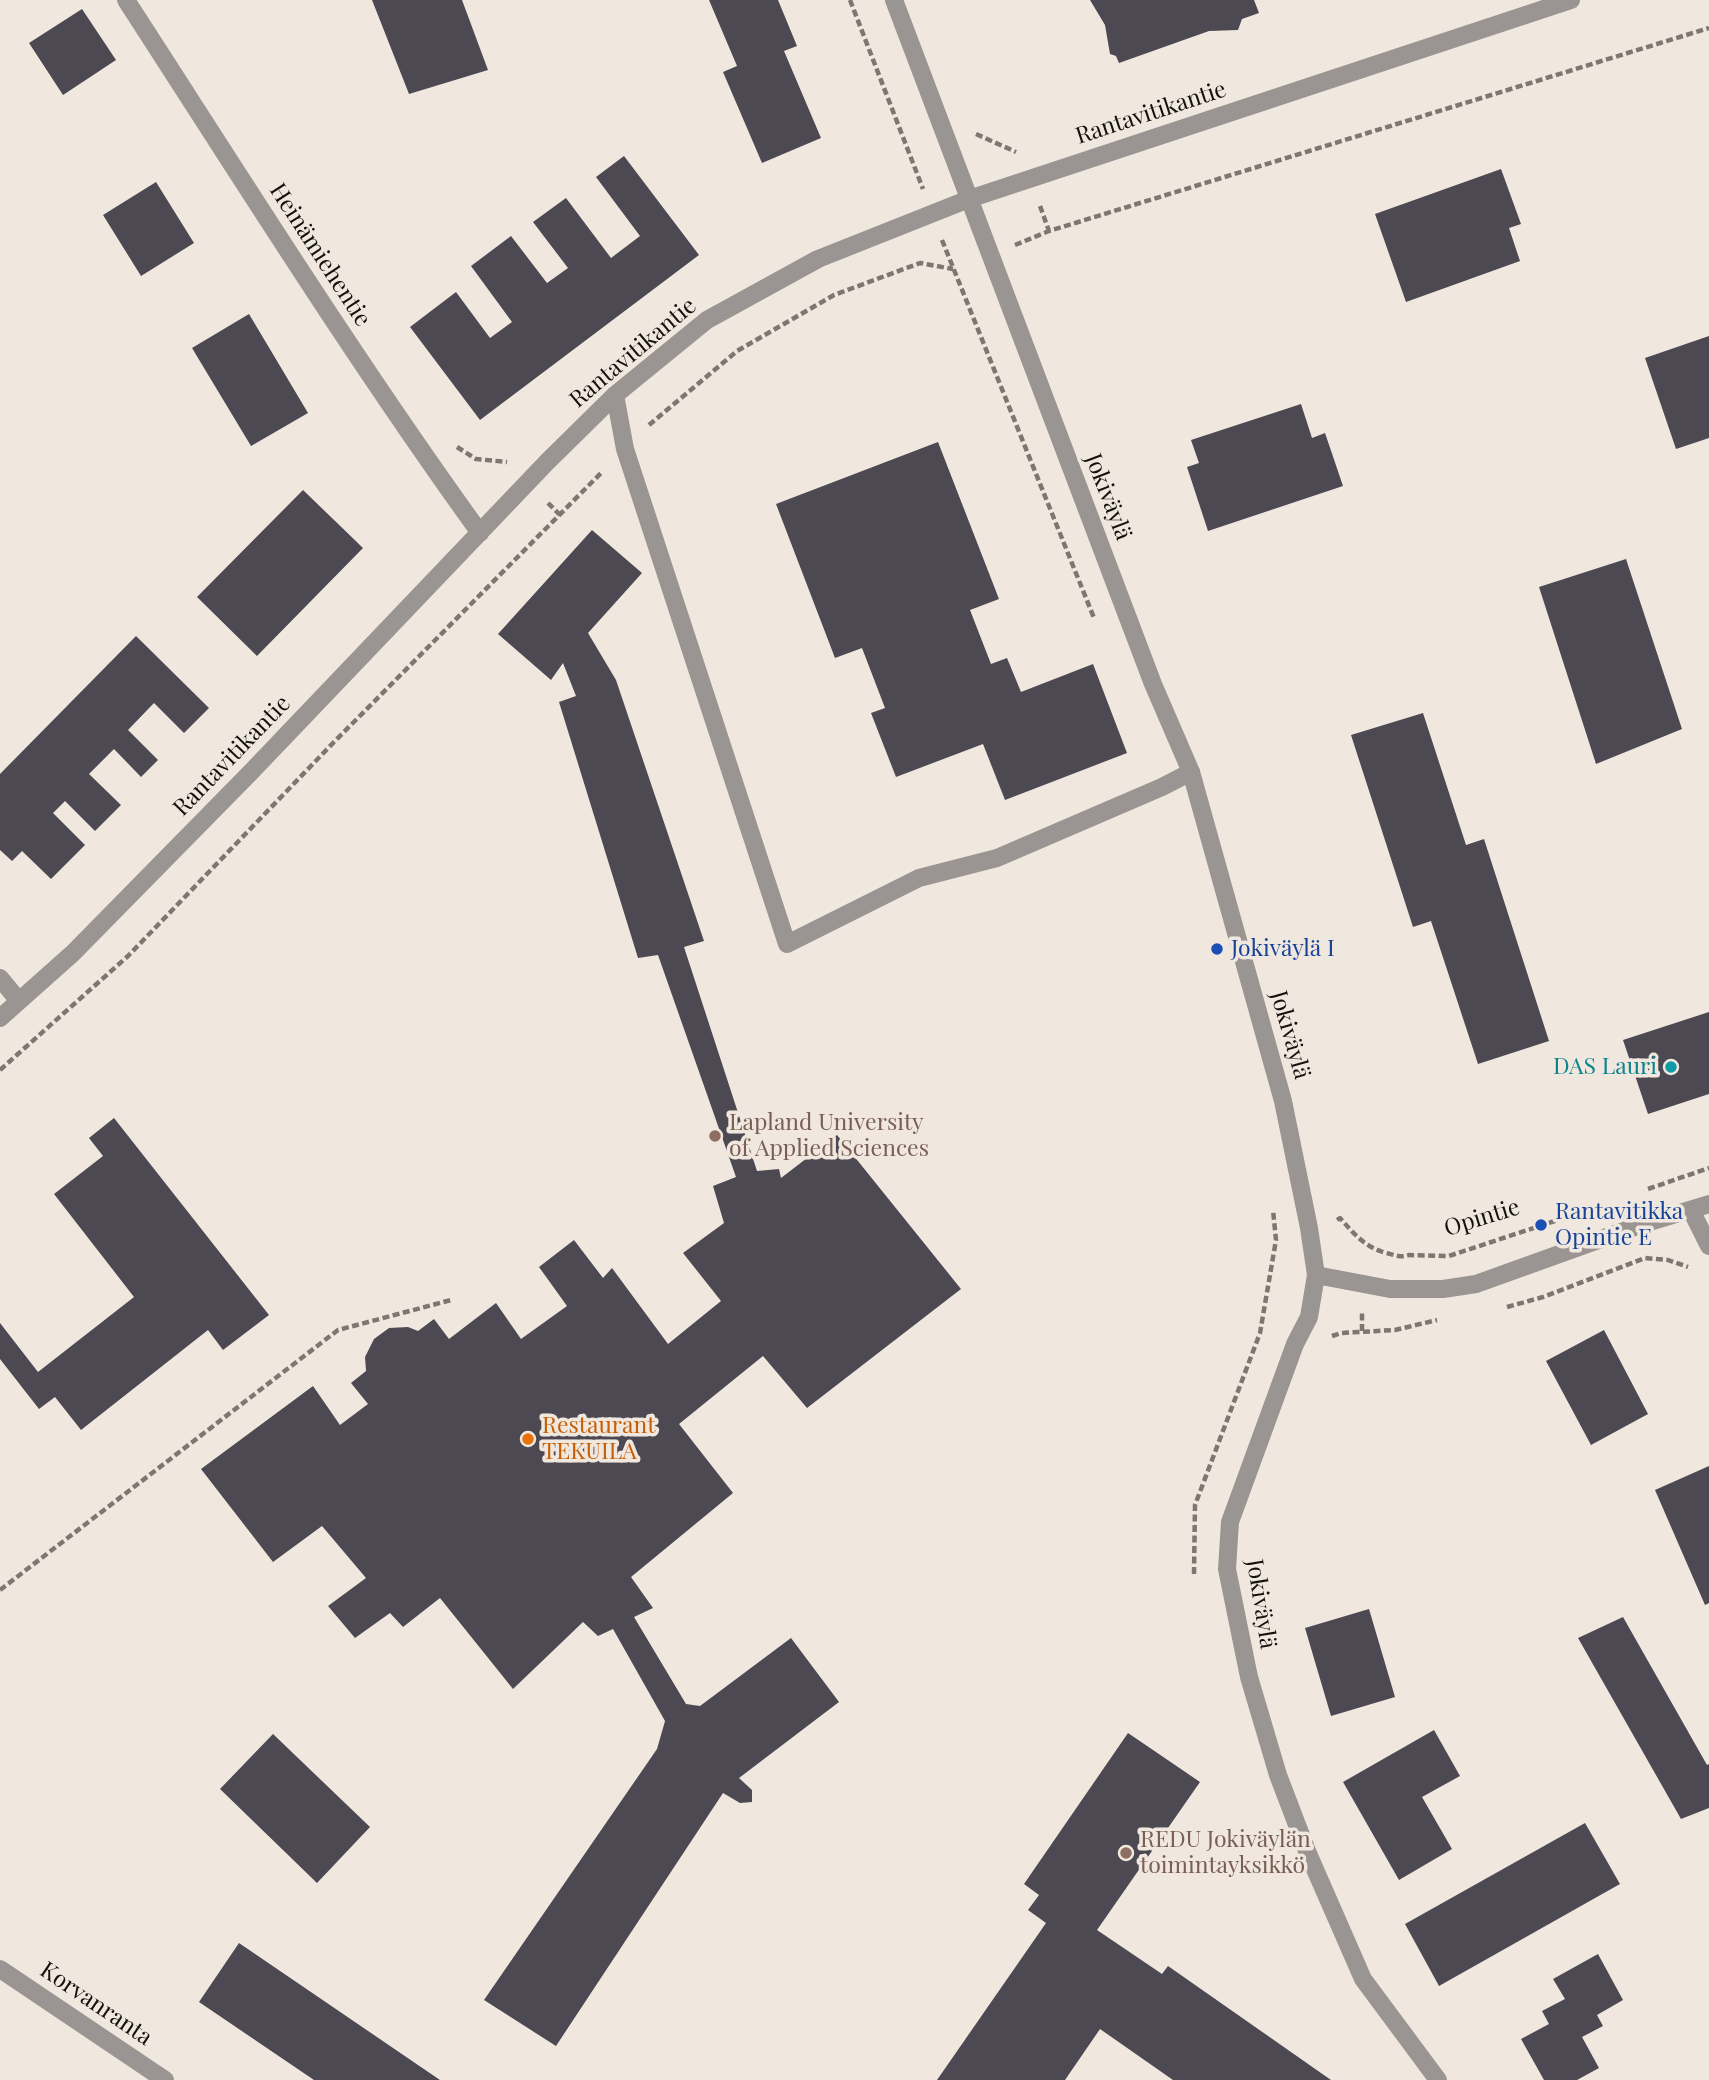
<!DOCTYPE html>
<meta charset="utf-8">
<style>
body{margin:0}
canvas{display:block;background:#f0e7de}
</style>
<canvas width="1709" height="2080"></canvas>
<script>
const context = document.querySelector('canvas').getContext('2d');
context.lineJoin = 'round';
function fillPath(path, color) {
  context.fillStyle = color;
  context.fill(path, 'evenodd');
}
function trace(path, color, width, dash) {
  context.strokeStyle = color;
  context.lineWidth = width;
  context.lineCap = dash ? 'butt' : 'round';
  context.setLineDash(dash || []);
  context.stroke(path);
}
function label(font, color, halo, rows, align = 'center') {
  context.font = font + ' "Playfair Display",serif';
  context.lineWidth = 7;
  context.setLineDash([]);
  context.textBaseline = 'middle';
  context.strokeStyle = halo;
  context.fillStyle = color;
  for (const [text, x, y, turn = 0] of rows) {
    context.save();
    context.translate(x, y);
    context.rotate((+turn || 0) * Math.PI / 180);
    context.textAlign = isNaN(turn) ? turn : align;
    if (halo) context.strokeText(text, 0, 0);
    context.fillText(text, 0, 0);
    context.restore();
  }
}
const building = new Path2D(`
 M372 0H462L488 70 409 94Z
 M709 0H778L797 46 784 51 821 138 762 163 723 72 737 66Z
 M1090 0H1254L1259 13 1242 19 1238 30 1209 31 1119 63 1116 56 1110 54 1105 25Z
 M82 9 116 60 63 95 29 43Z
 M624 156 699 255 480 420 410 327 456 292 490 338 512 322 471 266 511 236 547 283 568 268 533 222 566 198 611 258 640 236 596 177Z
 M1501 169 1521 224 1509 228 1520 261 1406 302 1375 214Z
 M156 182 194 243 141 276 103 215Z
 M249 314 308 413 251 446 192 348Z
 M1709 336V438L1676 449 1645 358Z
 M1301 404 1312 438 1325 433 1343 486 1208 531 1187 467 1199 463 1191 440Z
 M938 442 999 599 970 610 991 664 1007 658 1021 692 1093 664 1127 753 1005 800 983 744 896 777 871 713 885 708 862 648 835 658 776 504Z
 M303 490 363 548 257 656 197 597Z
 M592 530 642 573 588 633 616 680 704 941 684 947 757 1171 779 1169 781 1178 837 1135 961 1289 807 1408 763 1356 679 1424 733 1493 631 1577 653 1608 634 1617 686 1704 700 1706 791 1638 839 1702 739 1778 752 1790V1802L740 1803 723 1793 556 2046 484 2000 657 1749 665 1721 613 1629 598 1636 583 1622 513 1689 440 1598 403 1627 390 1613 355 1638 328 1606 366 1578 322 1526 273 1562 201 1469 313 1386 340 1425 368 1404 351 1383 366 1371 365 1357 374 1339 389 1328 408 1327 418 1331 434 1319 449 1339 496 1303 521 1339 567 1306 539 1267 574 1240 603 1278 612 1268 668 1344 721 1301 683 1253 724 1223 713 1186 736 1177 658 955 638 958 559 702 576 696 563 663 551 680 498 634Z
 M1626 559 1682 729 1596 764 1539 587Z
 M136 636 209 708 184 733 154 703 128 730 158 760 141 777 114 749 89 774 121 805 95 831 65 801 53 813 85 845 51 879 22 851 12 861 0 850V774Z
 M1423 713 1466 845 1484 839 1549 1041 1478 1064 1431 921 1413 927 1351 735Z
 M1709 1012V1094L1648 1114 1623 1040Z
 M114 1118 269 1315 223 1350 208 1330 81 1430 55 1397 39 1409 0 1359V1323L38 1372 134 1297 54 1194 103 1156 89 1138Z
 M1604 1330 1648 1414 1591 1445 1546 1361Z
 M1709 1466V1603L1705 1605 1655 1490Z
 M1369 1609 1395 1697 1331 1716 1305 1628Z
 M1623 1617 1707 1765 1709 1764V1808L1681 1819 1578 1638Z
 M1434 1730 1460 1776 1422 1797 1452 1849 1399 1880 1343 1782Z
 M1128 1733 1200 1782 1097 1930 1162 1974 1168 1966 1331 2080H1173L1100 2029 1065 2080H937L1046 1923 1028 1910 1039 1895 1024 1884Z
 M273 1734 370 1827 317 1883 220 1789Z
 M1585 1823 1620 1884 1439 1986 1405 1924Z
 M239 1943 440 2080H314L199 2002Z
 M1598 1954 1623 2000 1597 2015 1603 2026 1582 2037 1599 2068 1577 2080H1544L1521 2039 1549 2024 1542 2011 1565 1999 1553 1979Z`);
const path = new Path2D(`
 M850 0 923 189
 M976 134 1016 152
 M1040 206 1049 231
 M942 240 1094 618
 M1015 245 1049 231 1709 28
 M649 425 737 351 834 295 920 263 953 269
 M457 447 476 459 507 462
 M548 503 560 515
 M0 1070 128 956 334 742 603 471
 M1648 1189 1709 1168
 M1337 1220 1340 1218C1355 1235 1365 1247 1386 1253 1395 1255 1401 1258 1409 1255L1449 1256 1600 1206
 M1507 1307 1543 1297 1645 1258 1668 1260 1688 1267
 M1362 1331V1312
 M1332 1336 1341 1333 1395 1330 1437 1320
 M1194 1574 1195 1505 1260 1333 1276 1240 1273 1210
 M0 1590 338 1330 451 1300`);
const service = new Path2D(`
 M615 395 625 449 787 944 919 878 997 858 1162 787 1191 772`);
const minor = new Path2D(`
 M126 0C242 179 355 360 480 533
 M894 0 1153 684 1191 772 1283 1101 1309 1228 1316 1275 1309 1317 1295 1344 1230 1522 1227 1569 1249 1677 1278 1775 1307 1851 1363 1979 1438 2080
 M0 978 19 1001
 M0 1018 73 953 250 773 547 462 615 395 707 320 818 259 969 199 1571 0
 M1691 1210 1709 1246
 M1316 1275 1390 1289H1443L1476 1284 1643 1224 1709 1204
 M0 1969 165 2080`);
const markers = [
 [1217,949,7,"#1a4fb4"],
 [1671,1067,7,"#0f9aa8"],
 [715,1136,7,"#8d6e63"],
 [1541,1225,7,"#1a4fb4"],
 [528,1439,7,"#e8710a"],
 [1126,1853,7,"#8d6e63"]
];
const streetNames = [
 ["Rantavitikantie",1151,113,-18],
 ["Heinämiehentie",320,255,57],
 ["Rantavitikantie",633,353,-40],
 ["Jokiväylä",1108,497,69],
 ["Rantavitikantie",232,756,-46],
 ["Jokiväylä",1290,1035,74],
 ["Opintie",1482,1218,-17],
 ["Jokiväylä",1261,1604,81],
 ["Korvanranta",96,2004,34]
];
const transitNames = [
 ["Jokiväylä I",1231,949],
 ["Rantavitikka",1555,1212],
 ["Opintie E",1555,1238]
];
const cultureNames = [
 ["DAS Lauri",1657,1067]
];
const educationNames = [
 ["Lapland University",729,1123],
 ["of Applied Sciences",729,1149],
 ["REDU Jokiväylän",1140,1840],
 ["toimintayksikkö",1140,1866]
];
const foodNames = [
 ["Restaurant",542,1426],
 ["TEKUILA",542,1452]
];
fillPath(building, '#4c4952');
trace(path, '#7d7771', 4.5, [7, 3.5]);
trace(service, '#9a9592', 18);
trace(minor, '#9a9592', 18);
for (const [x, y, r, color] of markers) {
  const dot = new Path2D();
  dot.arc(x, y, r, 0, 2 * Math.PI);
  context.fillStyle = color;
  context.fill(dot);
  trace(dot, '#f0e7de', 2.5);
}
label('23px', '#13100d', '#f0e7de', streetNames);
label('23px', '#164399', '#f0e7de', transitNames, 'left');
label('23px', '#0d838f', '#f0e7de', cultureNames, 'right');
label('23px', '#785e54', '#f0e7de', educationNames, 'left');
label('23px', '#c56008', '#f0e7de', foodNames, 'left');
</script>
